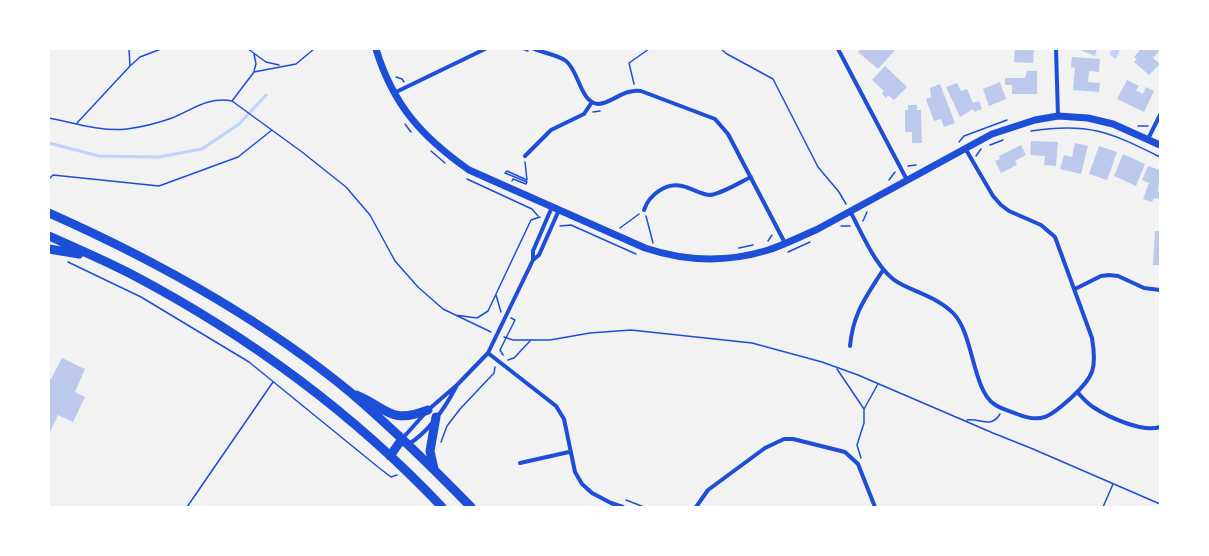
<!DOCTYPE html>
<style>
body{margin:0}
#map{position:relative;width:1209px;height:556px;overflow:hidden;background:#f2f2f2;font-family:Roboto,sans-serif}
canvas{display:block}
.frame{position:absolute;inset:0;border:50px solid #fff;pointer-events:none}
</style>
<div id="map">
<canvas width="1209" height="556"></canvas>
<div class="frame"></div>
</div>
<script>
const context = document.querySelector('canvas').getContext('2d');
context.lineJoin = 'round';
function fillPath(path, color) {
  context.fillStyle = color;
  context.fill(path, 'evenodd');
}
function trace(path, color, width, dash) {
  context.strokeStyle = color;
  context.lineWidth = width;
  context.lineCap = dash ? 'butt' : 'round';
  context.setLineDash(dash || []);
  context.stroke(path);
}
const water = new Path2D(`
 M1114 49H1120L1116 59 1111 56 1110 52Z`);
const stream = new Path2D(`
 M49 143 99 156 159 157 202 149 239 124 266 95`);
const building = new Path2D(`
 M861 49 880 50 896 49 878 69 858 52Z
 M1015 49H1034L1033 63 1014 62Z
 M1078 49H1097L1095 56Z
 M1141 49H1156L1159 51 1153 58 1160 64 1149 75 1134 62 1137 59 1134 57Z
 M1072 57 1100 59 1099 72 1089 71 1088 82 1100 83 1099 92 1073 90 1075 68 1071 67Z
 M885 66 907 87 894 100 888 95 886 98 882 94 884 91 872 80Z
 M1027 71H1037V94H1012V85H1005V78H1025Z
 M1127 80 1139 86 1136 90 1143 94 1146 87 1154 91 1144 112 1117 99Z
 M1000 82 1006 99 989 106 983 89Z
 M957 83 961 91 967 89 973 103 979 101 982 109 974 112 973 109 960 117 946 87Z
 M940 84 955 123 944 127 941 119 934 121 926 99 931 97 930 88Z
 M908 105H917V110H921L922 143H912V132H905V110H908Z
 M1031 141 1058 142 1056 166 1044 165 1045 156 1030 155Z
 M1075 143 1088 146 1081 174 1060 169 1064 155 1072 157Z
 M1021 145 1026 155 1015 161 1017 165 1001 173 995 161 1000 159 999 156Z
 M1099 146 1117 152 1107 180 1089 174Z
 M1123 154 1145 164 1136 186 1114 176Z
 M1148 166 1160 170 1158 192 1160 193V199L1154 198 1152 202 1143 199 1149 183 1142 180Z
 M1155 231H1160V265H1153Z
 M62 358 85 369 75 392 85 397 73 422 58 415 49 434V378L51 379Z`);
const path = new Path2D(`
 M248 49 266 62 279 65
 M522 49 528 51
 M721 49 727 54 773 79 818 167 839 192 846 204
 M254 54 256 64 254 71
 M130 66 140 57 161 49
 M396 77 402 79 404 82
 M634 84 629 63 649 49
 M232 101 254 72 296 64 314 49
 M593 112 600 111
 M49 118C74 123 102 132 127 129 142 127 158 123 172 118 192 110 209 96 232 101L302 152 346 187 370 215 395 261 418 287 443 309 491 332
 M77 123 130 66 129 49
 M405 124 411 132
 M1138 126H1148
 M1031 131C1088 122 1110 132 1160 157
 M959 142 964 136 1007 120
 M990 145 1003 140
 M431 151 445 163
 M976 156 981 149
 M908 166 916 165
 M49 179 53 175 159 186 238 157 272 130
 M467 179 532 209 538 216
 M889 180 895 172
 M512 181 513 179 526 184 527 182 505 173 507 171 527 180 525 162
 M646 216 653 243
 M863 221 867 212
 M560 226 571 225 636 254
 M841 226H850
 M620 228 639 214
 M768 241 772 235
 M739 248 753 245
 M788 252 810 242
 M68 262 141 297 249 362 378 467 391 477 397 475
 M496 295 501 312
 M455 315 477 318 488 311 531 220 540 217
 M504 337 513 340H550L590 333 631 330 752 343 822 362 858 375 993 433 1033 449 1160 504
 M503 355 500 350 515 320 511 318
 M508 360 514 358 530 341
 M837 369 864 409 878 384
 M967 420C981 418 991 429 1000 414
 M441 442 447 426 460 409 494 373 495 367
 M861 458 857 445 864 423V409
 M626 500 644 507
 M187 507 273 382
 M1103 507 1113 484`);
const minor = new Path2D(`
 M534 49C544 53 558 55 566 61 579 71 580 102 598 104 611 104 624 88 641 91L715 119 728 134 785 243
 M838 49 907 180
 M1056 49 1058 116
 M394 93 485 49
 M1148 139 1160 115
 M525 156 551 130 584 114 592 102
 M644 210C649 195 666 182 682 186 692 188 699 194 709 195 720 195 740 182 751 177
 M850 211C862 233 877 271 899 283 917 293 939 298 954 314 973 334 973 390 994 404 1001 409 1010 411 1017 414 1043 425 1053 414 1072 397 1094 377 1097 368 1092 338L1055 237 1041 225 1009 211 1001 205 993 196 965 148
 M533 260V251L552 207
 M1075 289 1101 276 1109 275 1118 276 1144 288 1160 290
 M850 346C853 313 866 297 883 270
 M488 353 556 406 564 419 575 472 582 484 592 493 611 503 623 507
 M1077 392C1082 397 1087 403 1093 407 1108 417 1143 433 1160 427
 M402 439 428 410 457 385 488 353 533 260 539 255 559 210
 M409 444C429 431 445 408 456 387
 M520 463 569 452
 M696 507 708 490 765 448 784 439H793L845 452 858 464 875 507`);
const tertiary = new Path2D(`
 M376 49C393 105 422 137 469 170L645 248C684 261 724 263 765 251 782 246 799 237 816 230L992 134 1035 120 1058 116 1088 118 1113 124 1160 145`);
const primary = new Path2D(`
 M49 213C155 260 260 318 350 392 392 428 432 467 471 507
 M49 236C76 248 104 260 131 274 245 334 353 413 442 507
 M49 249 79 254
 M356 395C388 408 389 425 428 410
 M390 456 402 439
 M434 469 430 451 436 417`);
fillPath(water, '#bfd3fe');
trace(stream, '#bfd3fe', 3);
fillPath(building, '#bdc9ec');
trace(path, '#1d4ed8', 1.5);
trace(minor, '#1d4ed8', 4);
trace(tertiary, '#1d4ed8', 7);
trace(primary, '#1d4ed8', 9);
</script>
